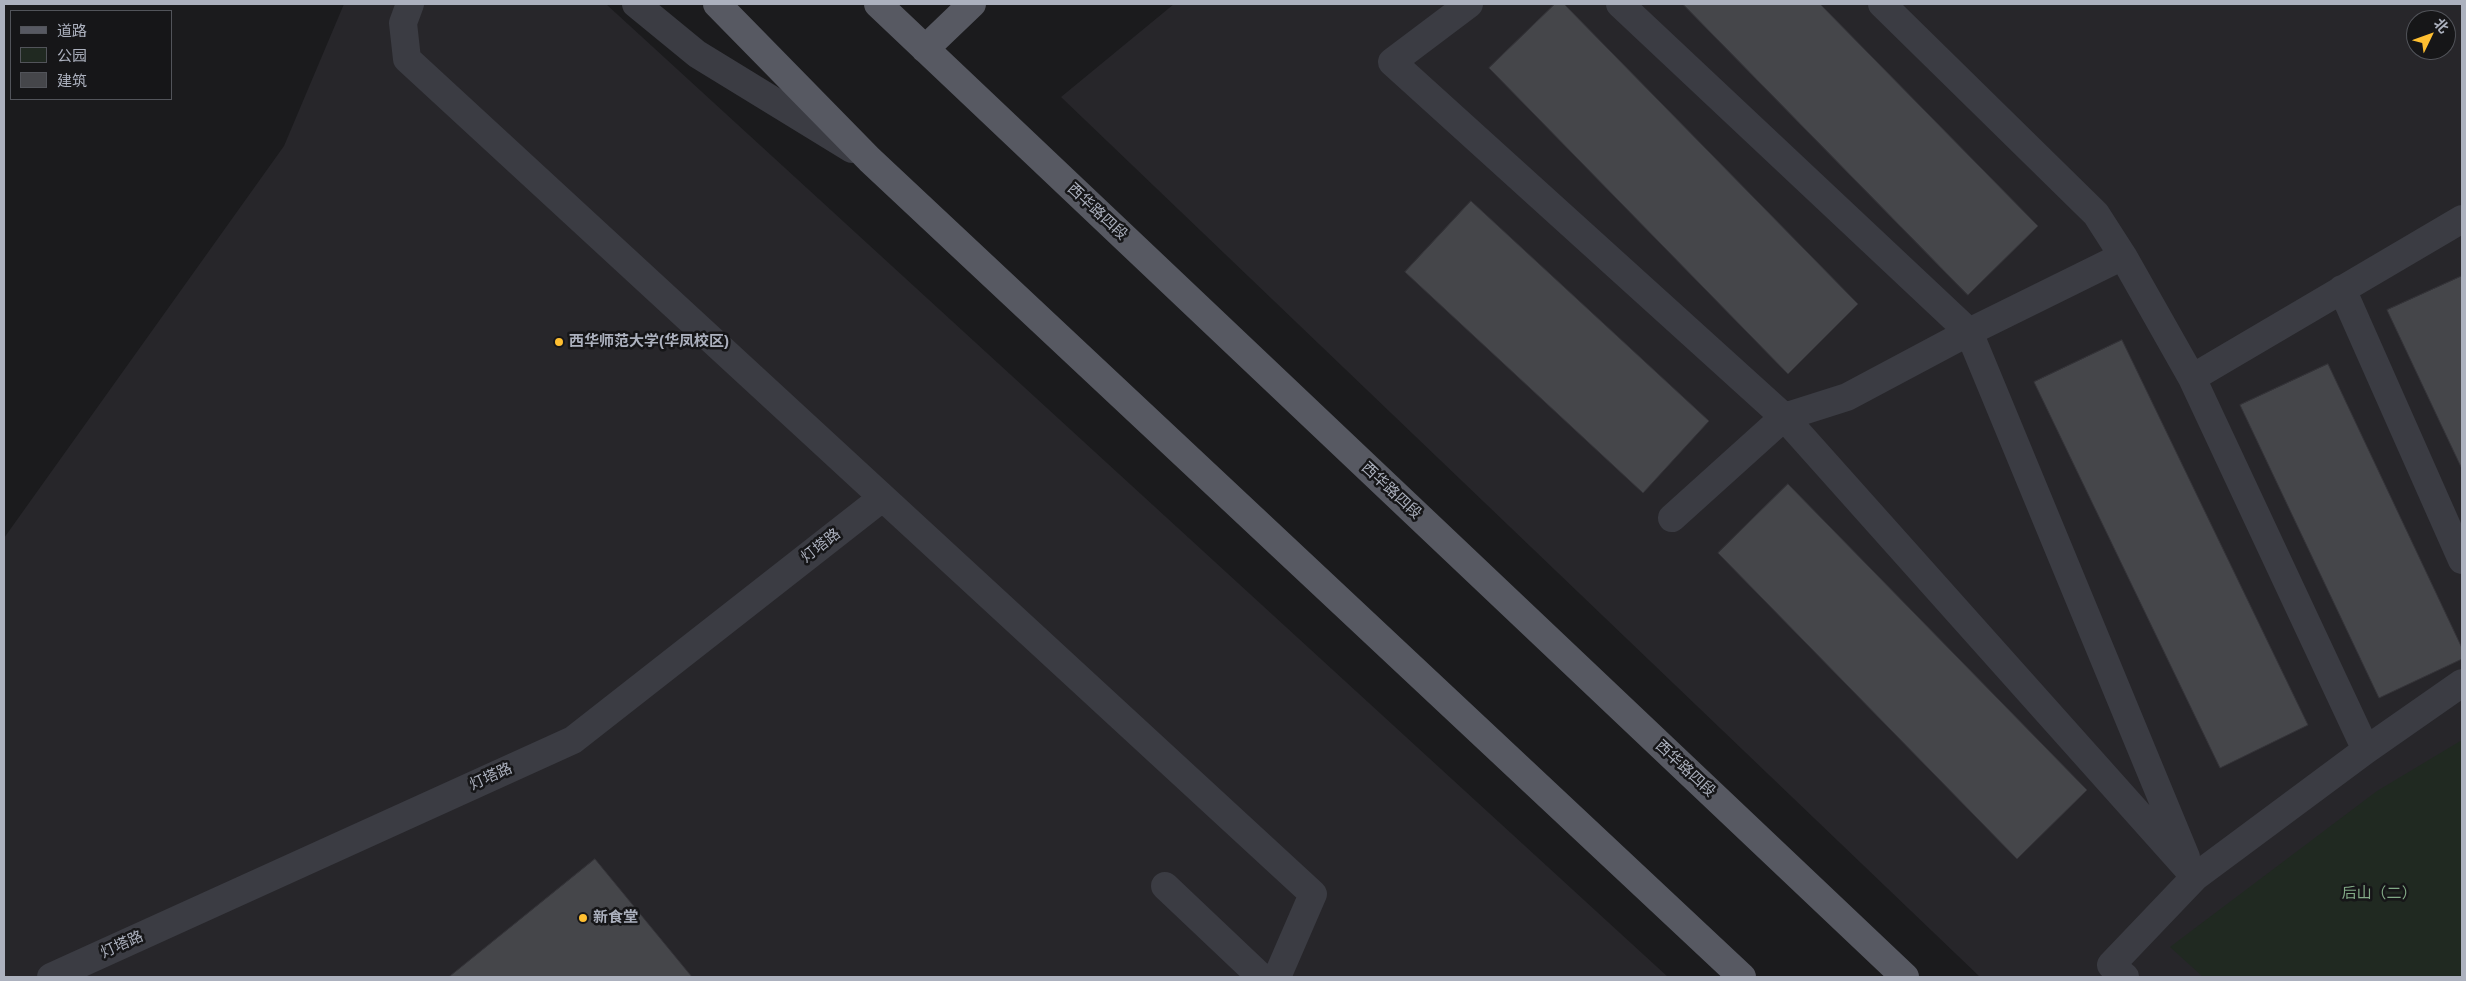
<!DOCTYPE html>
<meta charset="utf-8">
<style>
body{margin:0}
#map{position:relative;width:2466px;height:981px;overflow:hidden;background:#1b1b1d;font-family:Arial,"Noto Sans SC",sans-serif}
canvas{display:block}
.frame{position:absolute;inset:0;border:5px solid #acb1be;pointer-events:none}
.legend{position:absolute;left:10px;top:10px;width:162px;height:90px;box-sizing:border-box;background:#161618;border:1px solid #52545a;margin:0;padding:6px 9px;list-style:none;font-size:15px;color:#acb1be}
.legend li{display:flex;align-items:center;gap:10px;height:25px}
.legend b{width:25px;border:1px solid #52545a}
.north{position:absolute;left:2406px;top:10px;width:50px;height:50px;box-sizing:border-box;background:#161618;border:1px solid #52545a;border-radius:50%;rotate:48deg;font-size:14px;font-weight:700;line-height:20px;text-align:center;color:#acb1be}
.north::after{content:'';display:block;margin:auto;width:18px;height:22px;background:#ffbf31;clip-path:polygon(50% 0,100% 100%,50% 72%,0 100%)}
</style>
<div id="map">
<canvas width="2466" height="981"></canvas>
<div class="frame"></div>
<ul class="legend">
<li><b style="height:6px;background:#575962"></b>道路</li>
<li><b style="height:14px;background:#202921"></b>公园</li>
<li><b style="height:14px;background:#45464a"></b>建筑</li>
</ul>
<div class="north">北</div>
</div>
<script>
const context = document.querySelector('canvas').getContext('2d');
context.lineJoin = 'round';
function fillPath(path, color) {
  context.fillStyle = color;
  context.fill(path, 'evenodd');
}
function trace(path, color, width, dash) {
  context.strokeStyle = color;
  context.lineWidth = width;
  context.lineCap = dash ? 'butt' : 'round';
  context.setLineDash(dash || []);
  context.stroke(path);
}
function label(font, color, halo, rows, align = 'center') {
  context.font = font + ' Arial,"Noto Sans SC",sans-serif';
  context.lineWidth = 5;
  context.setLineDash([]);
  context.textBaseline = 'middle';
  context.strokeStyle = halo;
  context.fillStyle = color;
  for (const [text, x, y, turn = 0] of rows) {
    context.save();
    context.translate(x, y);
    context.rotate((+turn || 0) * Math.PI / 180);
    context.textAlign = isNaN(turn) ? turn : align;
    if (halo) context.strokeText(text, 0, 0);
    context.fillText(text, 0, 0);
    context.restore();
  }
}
const built = new Path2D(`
 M344 4H606L1668 977H4V538L284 146Z
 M1174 4H2462V977H1980L1061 97ZM2416 20H2446V50H2416Z`);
const green = new Path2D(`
 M2462 740V977H2203L2170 947 2377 791Z`);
const building = new Path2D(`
 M1555 4H1564L1858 304 1788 374 1489 68Z
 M1683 4H1820L2038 226 1968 295Z
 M1471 201 1709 421 1643 493 1405 272Z
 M2462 276V469L2387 310Z
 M2122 340 2308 725 2220 768 2034 382Z
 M2328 364 2462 648V659L2379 698 2240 405Z
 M1788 484 2087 790 2017 859 1718 553Z
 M595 859 692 977H449Z`);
const minor = new Path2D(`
 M410 4 403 23 407 59 1313 894 1277 977
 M636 4 697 54 852 149
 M1469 4 1392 62 1784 417 2195 877
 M1620 4 1969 332 2186 857
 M1882 4 2096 214 2123 256 2192 378 2366 750
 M2342 289 2462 560
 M2192 378 2462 219
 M1672 518 1784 417 1847 397 1969 332 2123 256
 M1165 886 1261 977
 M51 977 573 740 882 498
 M2125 977 2111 965 2195 877 2366 750 2462 683`);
const major = new Path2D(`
 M717 4 870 160 1742 977
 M878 4 1905 977
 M925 49 972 4`);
const markers = [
 [559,342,5,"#ffbf31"],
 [583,918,5,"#ffbf31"]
];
const streetNames = [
 ["西华路四段",1097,212,43],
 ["西华路四段",1391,491,43],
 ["灯塔路",821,546,-38],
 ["西华路四段",1685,769,43],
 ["灯塔路",491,777,-24],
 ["灯塔路",122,945,-24]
];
const poiNames = [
 ["西华师范大学(华凤校区)",569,342],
 ["新食堂",593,918]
];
const parkNames = [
 ["后山（二）",2379,894]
];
fillPath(built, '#27262a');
fillPath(green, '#202921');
fillPath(building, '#45464a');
trace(building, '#353439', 1);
trace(minor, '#3b3c43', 28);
trace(major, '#575962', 28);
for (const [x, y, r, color] of markers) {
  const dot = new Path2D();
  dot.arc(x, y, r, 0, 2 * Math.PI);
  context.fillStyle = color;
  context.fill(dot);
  trace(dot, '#161618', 2);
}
label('15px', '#acb1be', '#161618', streetNames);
label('bold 15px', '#acb1be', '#161618', poiNames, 'left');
label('15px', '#82aa86', '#161618', parkNames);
</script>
